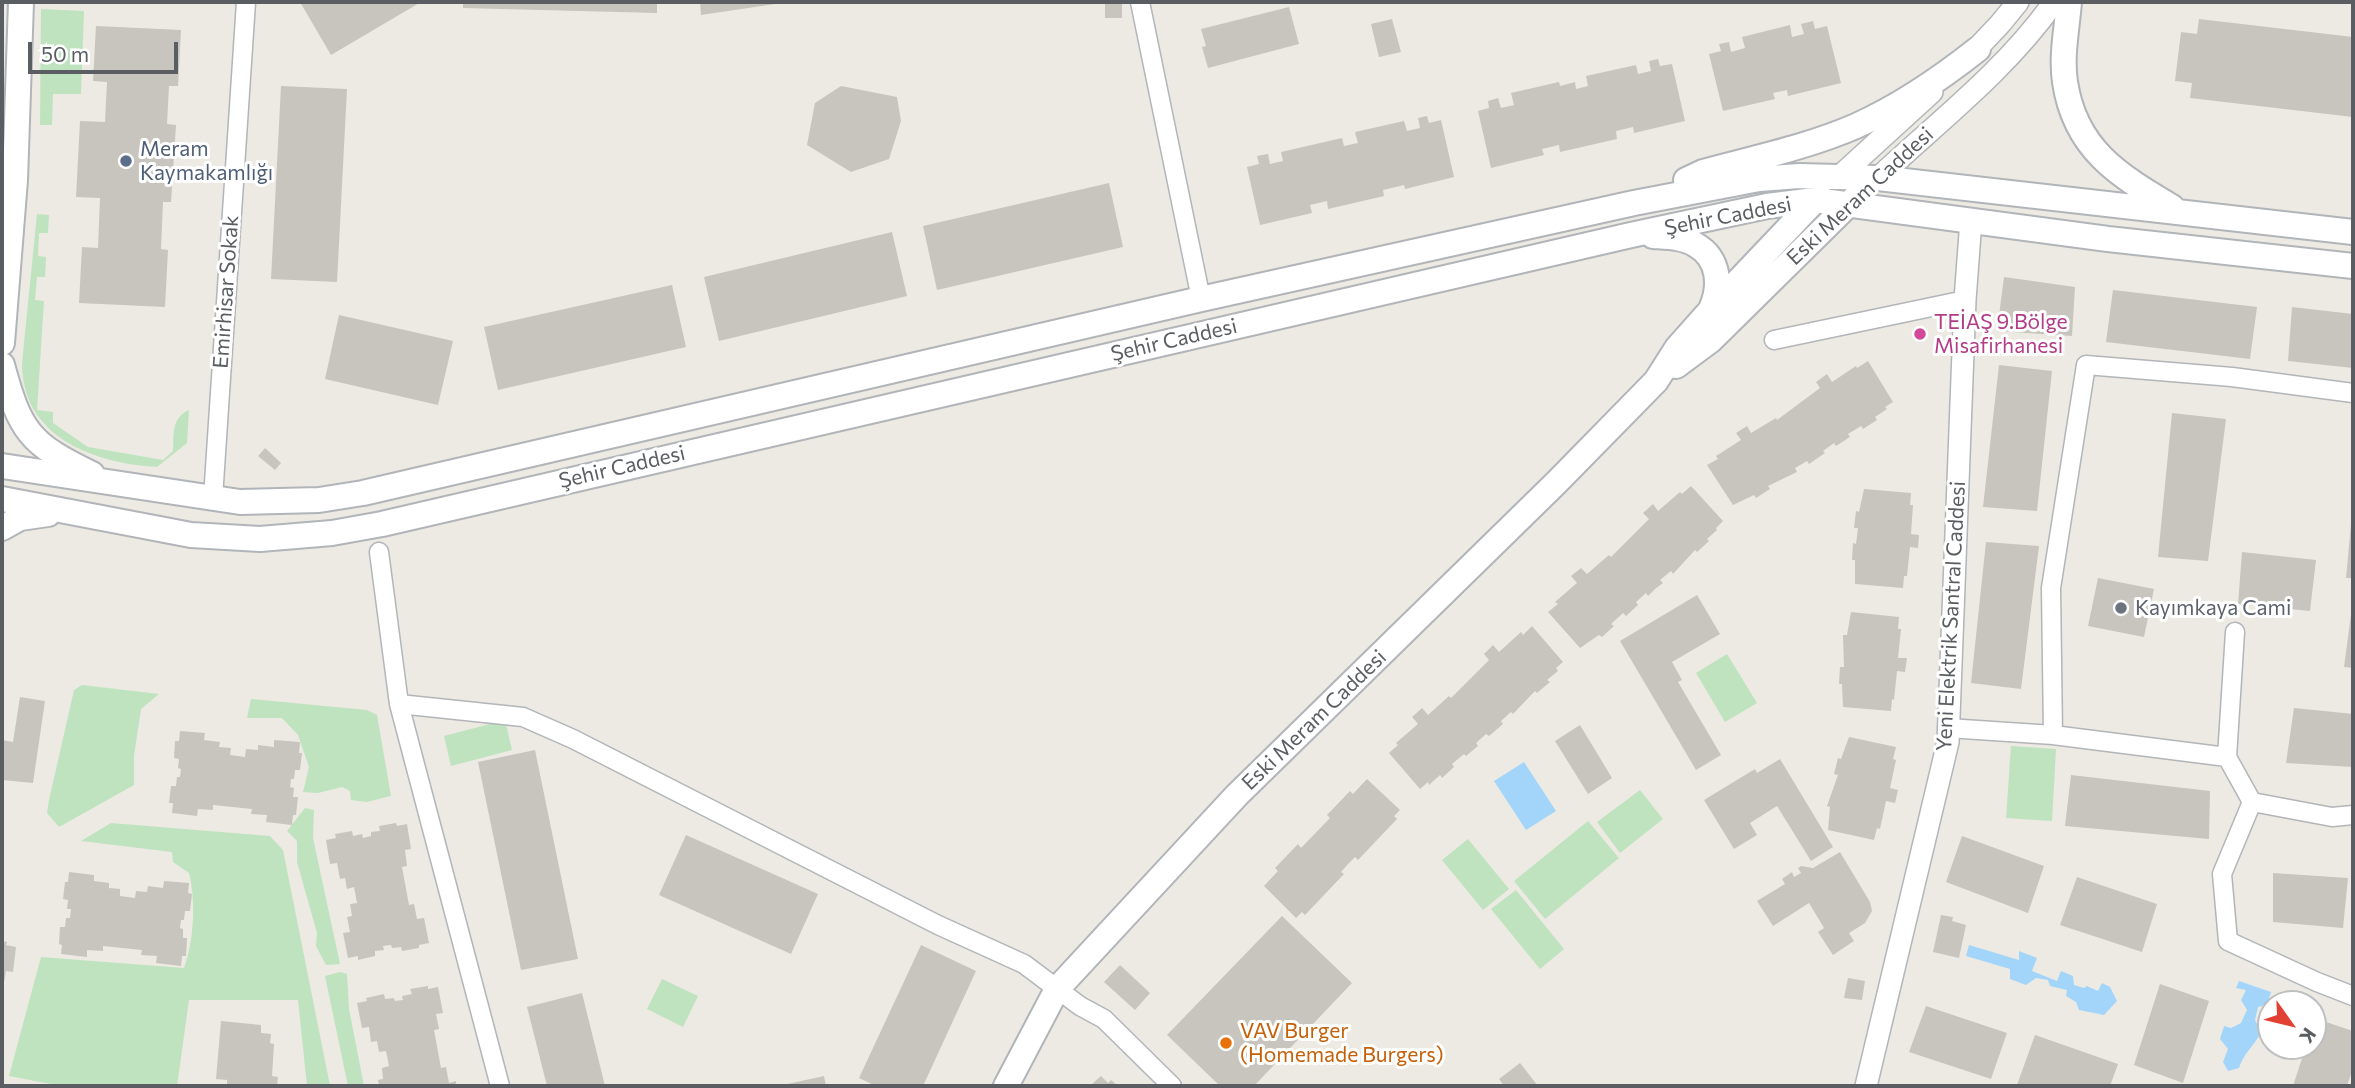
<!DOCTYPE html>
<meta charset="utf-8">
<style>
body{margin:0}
#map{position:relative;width:2355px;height:1088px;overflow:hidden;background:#eceae2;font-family:Commissioner,sans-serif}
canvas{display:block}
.frame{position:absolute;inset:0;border:4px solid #5a5e62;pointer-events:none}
.north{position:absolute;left:2257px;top:990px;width:70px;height:70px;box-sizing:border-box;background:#fff;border:2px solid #bdbfc0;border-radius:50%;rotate:124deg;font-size:19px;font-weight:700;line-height:28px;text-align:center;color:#5a5e62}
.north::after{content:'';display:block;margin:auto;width:24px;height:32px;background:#e24033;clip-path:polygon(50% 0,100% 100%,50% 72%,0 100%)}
.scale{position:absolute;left:28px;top:42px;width:150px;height:32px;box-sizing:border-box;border:4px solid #5a5e62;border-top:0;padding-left:9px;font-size:21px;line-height:24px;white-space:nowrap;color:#5a5e62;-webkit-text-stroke:5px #fff;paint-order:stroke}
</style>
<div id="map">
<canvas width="2355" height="1088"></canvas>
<div class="frame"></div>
<div class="north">K</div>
<div class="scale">50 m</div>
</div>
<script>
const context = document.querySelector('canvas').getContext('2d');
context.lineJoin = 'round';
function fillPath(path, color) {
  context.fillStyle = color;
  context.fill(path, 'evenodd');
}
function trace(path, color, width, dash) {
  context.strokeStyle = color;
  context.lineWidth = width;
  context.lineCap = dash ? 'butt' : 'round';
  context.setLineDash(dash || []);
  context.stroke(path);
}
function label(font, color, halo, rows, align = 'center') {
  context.font = font + ' Commissioner,sans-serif';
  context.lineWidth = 6;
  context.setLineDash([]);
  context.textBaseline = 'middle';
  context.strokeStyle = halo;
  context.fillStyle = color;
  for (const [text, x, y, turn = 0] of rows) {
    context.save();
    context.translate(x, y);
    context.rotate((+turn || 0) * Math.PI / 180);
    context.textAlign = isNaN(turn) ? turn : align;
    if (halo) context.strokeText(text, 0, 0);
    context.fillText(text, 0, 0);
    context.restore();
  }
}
const green = new Path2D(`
 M41 9 84 11 81 94H53L52 125H40Z
 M37 214 49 215 48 233H39L38 256 46 257 45 277H37L35 300 44 301 37 410 53 412V423L88 447 163 460 173 451C174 434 171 418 189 410L187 443 157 467C93 463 22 437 22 363Z
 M1727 654 1757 703 1725 722 1696 673Z
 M82 685 159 694 141 709 134 756V785L59 827 47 813 49 800 74 690Z
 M251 699 367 710 377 715 391 796 367 802 351 800 350 791 342 787 318 793 303 792 309 767 298 735 282 718H247Z
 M505 720 512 750 451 766 444 736Z
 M2011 746 2056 749 2052 821 2006 818Z
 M1640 790 1663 819 1620 853 1597 822Z
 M305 808 314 810 313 838 340 964 326 965 316 946 317 933 297 862V841L287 831Z
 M1588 821 1619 858 1545 919 1514 881Z
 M111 823 270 836 283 850 330 1086H307L298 1000H189L177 1086H61L9 1076 41 957 184 968C194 942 196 900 189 873L173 862 172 852 81 841Z
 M1468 839 1509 889 1483 910 1442 860Z
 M1516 890 1564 949 1540 969 1491 909Z
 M340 972 347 974 349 1009 364 1086H348L325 976Z
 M662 979 698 996 683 1027 647 1009Z`);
const water = new Path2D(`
 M1524 762 1556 811 1526 830 1494 781Z
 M1969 945 2019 960V951L2037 958 2032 971 2057 981 2061 971 2073 976 2074 985 2084 988 2087 986 2098 991 2102 983 2110 987 2117 1001 2104 1015 2079 1010 2076 1002 2066 996 2067 990 2050 986 2048 980 2036 978 2026 985 2010 979V969L1966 956Z
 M2239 981 2271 992 2267 1005 2258 1007 2255 1020 2261 1032C2253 1048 2245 1051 2239 1068L2228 1071 2223 1062 2228 1049 2220 1039 2224 1026 2231 1028 2241 1023 2247 1010 2241 1000 2246 990 2236 988Z`);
const building = new Path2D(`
 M300 2H421L331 55Z
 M463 2H657V13L463 8Z
 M700 2H782V3L701 15Z
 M1105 2H1122V18H1105Z
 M1289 7 1299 44 1208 68 1202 47 1206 46 1201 29Z
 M1392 19 1401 52 1379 57 1371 24Z
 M2199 19 2353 37V117L2190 98 2192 83 2175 81 2181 32 2197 34Z
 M1813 21 1815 29 1827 26 1841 83 1788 96 1787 90 1773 93 1775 99 1723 111 1709 54 1721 51 1719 44 1729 42 1731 52 1745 48 1742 37 1790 25 1792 37 1804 34 1801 24Z
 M96 26 181 30 178 86H169L167 124 176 125 171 202H163L161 249 168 250 165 307 79 303 82 247 98 248 100 198 76 197 80 121 105 122 107 82 93 81Z
 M1658 59 1660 66 1672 64 1685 121 1634 133 1633 127 1616 131 1617 139 1560 152 1559 145 1542 149 1544 155 1491 168 1478 111 1489 108 1488 101 1498 98 1501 108 1514 105 1511 93 1559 82 1560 86 1575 82 1576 89 1588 86 1586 76 1636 65 1638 74 1651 71 1649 61Z
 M281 86 347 89 337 282 271 279Z
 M841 86 897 97 901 121 889 159 851 172 807 145 815 103Z
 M1427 116 1429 123 1441 120 1454 177 1405 189 1404 185 1383 190 1384 196 1328 209 1327 201 1310 205 1312 213 1260 225 1247 167 1259 164 1257 156 1268 154 1270 164 1283 161 1281 152 1342 138 1344 146 1358 143 1355 132 1404 121 1407 131 1420 128 1418 118Z
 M1109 183 1123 247 937 290 923 226Z
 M892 232 907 296 719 341 704 277Z
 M2004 277 2075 287 2072 336 1997 331Z
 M672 285 686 347 498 390 484 327Z
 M2113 290 2257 307 2250 359 2106 342Z
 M2292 307 2353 314V368L2288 361Z
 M339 315 453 341 438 405 325 379Z
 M1868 361 1893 402 1885 407 1887 409 1875 417 1877 420 1863 429 1861 426 1848 434 1850 437 1836 446 1834 443 1823 451 1825 453 1809 464 1807 461 1795 468 1797 472 1768 486 1770 489 1756 498 1754 495 1733 505 1707 465 1718 459 1716 456 1741 440 1736 433 1747 426 1751 433 1776 418 1777 420 1820 388 1816 382 1827 374 1832 382 1856 366 1857 368Z
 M1999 365 2052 371 2037 511 1983 507Z
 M2172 413 2226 419 2208 561 2158 557Z
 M265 448 281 463 275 470 258 456Z
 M1691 486 1723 521 1716 528 1717 530 1707 539 1709 541 1697 552 1695 550 1673 574 1671 571 1660 580 1663 583 1655 589 1648 596 1646 593 1636 602 1638 605 1626 616 1623 613 1611 624 1614 626 1602 637 1599 635 1580 648 1548 612 1558 604 1555 602 1577 583 1571 576 1581 568 1587 574 1609 555 1611 557 1649 519 1643 513 1653 504 1658 511 1680 492 1682 494Z
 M1864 489 1911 493 1910 505H1913L1911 534 1919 535 1918 548 1910 547 1907 576H1904L1903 588 1855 584V560H1852L1853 543 1856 544 1858 528H1854L1856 511 1859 512Z
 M2351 524H2353V578H2346Z
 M1986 542 2039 546 2021 689 1971 683Z
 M2242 552 2316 560 2310 611 2238 604Z
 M2098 578 2154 589 2144 637 2088 626Z
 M1697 595 1720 634 1672 662 1682 680 1678 682 1721 755 1696 770 1620 641Z
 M2352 607 2353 608V668L2344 667Z
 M1851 612 1899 617 1898 629H1901L1898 658H1907L1905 672 1897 671 1894 700 1892 699 1891 711 1843 707 1842 684H1839L1840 667H1844L1843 635H1847Z
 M1532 626 1563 662 1556 668 1558 671 1547 680 1550 682 1537 693 1535 691 1513 714 1511 712 1501 721 1503 724 1489 736 1486 734 1476 743 1478 746 1466 756 1464 754 1452 764 1454 767 1442 778 1440 775 1429 785 1428 782 1420 789 1389 753 1398 745 1396 743 1418 724 1412 717 1422 708 1428 715 1449 696 1451 698 1489 660 1484 654 1493 645 1499 652 1521 632 1523 635Z
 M20 697 45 701 33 783 2 780V740L13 742Z
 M2294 708 2353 714V767L2286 763Z
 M1580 725 1612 778 1588 794 1555 741Z
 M180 731 205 733 204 740 220 742 219 747 231 748 230 755 245 757 246 749 258 750V745L274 747V740L300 742 299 753H302L300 770H295L294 779H291L290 787 294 788 293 797H298L296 815H293L292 825 266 822 267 815 251 814 252 809 213 805V810L198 809 197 816 172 813 173 803H169L171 786H176L177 777H180L181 769 178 768 179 759 174 758 175 741H179Z
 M1849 737 1896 747 1893 759 1896 760 1890 788 1898 790 1895 803 1886 801 1880 829 1877 828 1874 840 1828 830 1830 807 1827 806 1838 775 1834 774 1838 758 1841 759Z
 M535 750 578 959 521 970 478 762Z
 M1780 759 1833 847 1811 861 1777 806 1750 823 1757 835 1734 849 1704 800 1755 769 1757 773Z
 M2071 775 2210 791 2209 839 2065 826Z
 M1367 779 1400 810 1394 816 1397 819 1358 860 1355 857 1348 864 1341 872 1344 874 1305 915 1302 912 1296 918 1264 886 1278 871 1275 868 1298 844 1301 848 1330 818 1327 815 1350 791 1353 794Z
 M396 823 397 826 407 824 411 849 405 850 407 866 402 867 409 905 414 904 417 919 424 918 429 943 419 945V948L402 951 401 947 392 948 391 945 383 946 384 950 375 951V956L358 960V956L348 958 343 933 350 932 347 917 352 916 350 904 357 903 354 887 347 889 345 878 340 879 337 863 330 864 326 840 336 838 335 834 352 831 353 836 362 834 363 838 371 836V832L380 831 379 826Z
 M686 835 818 894 791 954 659 895Z
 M1962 836 2044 866 2028 913 1946 882Z
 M1840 852 1870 902 1872 911 1865 923 1849 933 1854 941 1833 955 1818 932 1824 928 1809 903 1773 926 1757 901 1785 884 1782 879 1792 872 1794 877 1801 873 1798 868 1801 866 1813 868Z
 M69 872 94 875V881L109 883V888L120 889V896L135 898 136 891 147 892 148 886 163 888 164 881 189 883 188 893 192 894 190 911H185L184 920H181L180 928 183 929V938H187L186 956H182L181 966 156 963 157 956 141 955 142 950 103 946V951L87 950V957L61 954 62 945 59 944 60 927H65L66 918H70L71 909H67L68 900 63 899 65 882H68Z
 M2273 873 2348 878 2343 928 2273 922Z
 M2077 877 2157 904 2142 952 2060 925Z
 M1941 915 1953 917 1952 921 1966 925 1959 958 1933 952Z
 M1282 916 1352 983 1254 1086H1220L1167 1035Z
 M2 941 7 942 6 945 16 947 13 972 6 971 3 988Z
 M921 945 976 971 923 1086H876L859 1078Z
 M1120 965 1150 993 1135 1010 1104 982Z
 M1848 978 1865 981 1862 1000 1844 998Z
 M2160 984 2209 1001 2183 1083 2134 1065Z
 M428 986V989L438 987 443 1013 436 1014 439 1029 434 1030 441 1068 446 1067 449 1083 456 1081V1086H379L378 1080 383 1079 382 1068 389 1066 386 1051 379 1052 377 1041 371 1042 369 1027 362 1028 357 1003 367 1001 366 998 384 994 385 999 394 998 395 1001 403 1000 402 996 412 994 410 989Z
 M582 993 605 1086H547L527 1007Z
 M1926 1006 2007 1033 1991 1079 1909 1052Z
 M2314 1018 2353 1031V1068L2347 1086H2293L2306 1046H2313Z
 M221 1021 261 1025V1033L271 1034 270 1043 274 1044 272 1076 278 1077 277 1086H227V1080L216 1079Z
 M2035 1035 2118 1064 2110 1086 2017 1085Z
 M1520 1063 1538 1086H1504L1499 1079Z
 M824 1076 826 1086H783V1085Z
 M1101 1076 1108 1083 1111 1080 1118 1086H1090Z`);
const minor = new Path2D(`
 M1140 2 1201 299
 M1774 340 1965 300
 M213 498 246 2
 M379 552 399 704 500 1086
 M2235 632 2227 757 2252 802 2222 874 2228 941 2317 982 2353 996
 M399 704 523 717 573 739 938 925 1024 964 1080 1006 1104 1019 1172 1086
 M1948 728 2053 735 2227 757
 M2053 735 2051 588 2086 365 2232 377 2353 393
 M2252 802 2332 817 2353 815`);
const tertiary = new Path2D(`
 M1966 60 2000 24 2018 2
 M1840 176 1932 92
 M1878 178C1939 121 2006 70 2054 2
 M1866 1086 1948 742 1965 300 1971 220`);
const secondary = new Path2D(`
 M2069 2C2067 28 2061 56 2065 82 2075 149 2118 175 2172 207
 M1686 180 1703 172C1754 158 1808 147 1856 126 1901 106 1940 79 1978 49
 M1653 236C1667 237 1684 237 1696 245 1720 259 1721 287 1711 309
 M2 343 15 180 21 2
 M2 365C20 431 29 444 92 474
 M1676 366 1711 340 1856 197
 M2 466 240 502 319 500 363 493 1201 299 1634 203 1759 179 1799 176 1878 178 2353 232
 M2 499 191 535 260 539 332 533 382 524 1631 235 1767 206 1815 200 2108 239 2353 266
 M2 528 20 518 48 514
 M1006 1086 1057 989 1237 795 1557 482 1656 381 1677 348 1709 312 1819 196`);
const markers = [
 [126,161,7,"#5c6f8a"],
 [1920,334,7,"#d1479c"],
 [2121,608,7,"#6b7280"],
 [1226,1043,7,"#e8710a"]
];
const serviceNames = [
 ["Meram",140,149],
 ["Kaymakamlığı",140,173]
];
const streetNames = [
 ["Eski Meram Caddesi",1860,196,-43],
 ["Şehir Caddesi",1728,216,-11],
 ["Emirhisar Sokak",226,292,-86],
 ["Şehir Caddesi",1174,340,-13],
 ["Şehir Caddesi",622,467,-13],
 ["Yeni Elektrik Santral Caddesi",1951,616,-87],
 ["Eski Meram Caddesi",1314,720,-44]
];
const hotelNames = [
 ["TEİAŞ 9.Bölge",1934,322],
 ["Misafirhanesi",1934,346]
];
const worshipNames = [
 ["Kayımkaya Cami",2135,608]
];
const foodNames = [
 ["VAV Burger",1240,1031],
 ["(Homemade Burgers)",1240,1055]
];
fillPath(green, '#bfe3bf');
fillPath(water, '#a3d5fb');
fillPath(building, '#c8c5bf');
trace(minor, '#b2b5b9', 21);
trace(tertiary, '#b2b5b9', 24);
trace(secondary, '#b1b5b9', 28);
trace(minor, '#fff', 18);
trace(tertiary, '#fff', 21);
trace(secondary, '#fff', 24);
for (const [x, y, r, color] of markers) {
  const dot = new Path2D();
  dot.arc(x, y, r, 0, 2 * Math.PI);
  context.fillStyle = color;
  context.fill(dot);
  trace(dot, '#fff', 2.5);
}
label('21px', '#4e5e75', '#fff', serviceNames, 'left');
label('21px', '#5a5e62', '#fff', streetNames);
label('21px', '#b23c85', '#fff', hotelNames, 'left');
label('21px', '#5b616d', '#fff', worshipNames, 'left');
label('21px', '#c56008', '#fff', foodNames, 'left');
</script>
